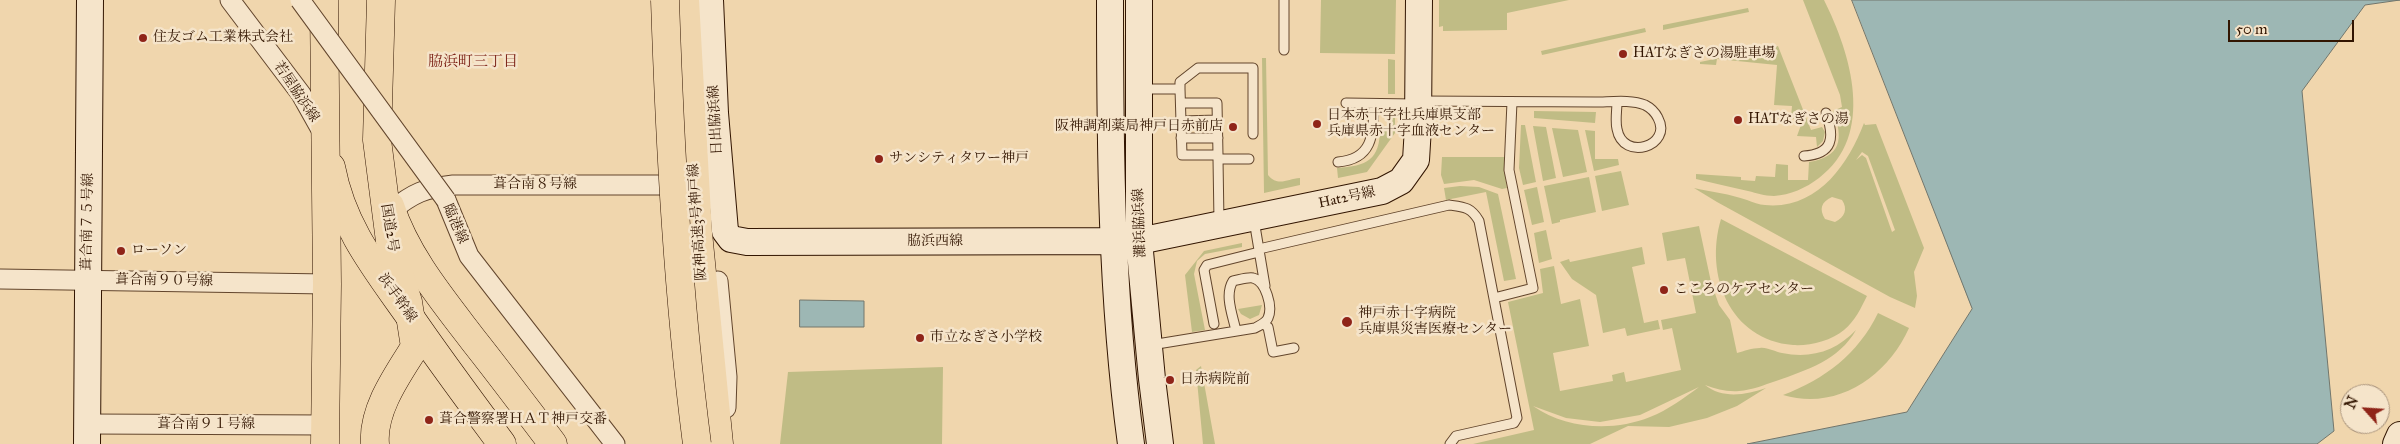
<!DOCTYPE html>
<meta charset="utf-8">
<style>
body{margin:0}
#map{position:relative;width:2400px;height:444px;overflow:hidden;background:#f0d6ad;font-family:"IM FELL Great Primer",serif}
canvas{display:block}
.north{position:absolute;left:2340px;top:384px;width:50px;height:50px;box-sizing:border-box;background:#f5e4ca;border:1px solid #a7917a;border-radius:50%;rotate:296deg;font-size:14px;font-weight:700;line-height:20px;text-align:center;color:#321501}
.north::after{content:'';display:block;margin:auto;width:18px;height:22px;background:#8f2418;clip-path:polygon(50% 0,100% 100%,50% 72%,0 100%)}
.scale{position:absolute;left:2228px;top:20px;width:126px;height:22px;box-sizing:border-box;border:2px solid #321501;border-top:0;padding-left:6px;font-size:15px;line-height:18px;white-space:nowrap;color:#321501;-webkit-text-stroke:4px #f5e4ca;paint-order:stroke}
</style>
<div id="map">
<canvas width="2400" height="444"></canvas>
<div class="north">N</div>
<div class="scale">50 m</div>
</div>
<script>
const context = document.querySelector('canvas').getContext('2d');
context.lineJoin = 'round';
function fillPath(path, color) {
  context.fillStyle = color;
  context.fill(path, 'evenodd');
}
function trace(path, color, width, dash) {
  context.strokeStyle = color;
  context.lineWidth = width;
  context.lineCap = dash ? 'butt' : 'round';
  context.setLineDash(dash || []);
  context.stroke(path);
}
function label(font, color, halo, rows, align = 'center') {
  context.font = font + ' "IM FELL Great Primer","Noto Serif JP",serif';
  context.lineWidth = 5;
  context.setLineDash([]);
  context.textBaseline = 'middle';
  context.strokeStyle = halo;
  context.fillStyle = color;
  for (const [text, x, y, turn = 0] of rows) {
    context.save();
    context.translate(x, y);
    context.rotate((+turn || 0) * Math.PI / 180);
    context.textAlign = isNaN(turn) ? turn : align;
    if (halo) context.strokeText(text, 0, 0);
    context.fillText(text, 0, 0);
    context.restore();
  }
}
const green = new Path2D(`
 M1321 0H1396L1395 54 1320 53Z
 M1439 0H1569L1507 13V30L1443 31V26L1439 27Z
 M1803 0H1824C1851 54 1876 135 1819 178 1806 188 1790 195 1774 196 1764 196 1757 193 1748 191 1730 187 1713 183 1696 179V174L1741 177V180L1755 181 1756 176 1775 177 1776 164 1788 165V180H1808L1809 162C1841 157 1844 139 1833 111L1842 107 1840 95Z
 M1748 8 1749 12 1663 30V25Z
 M1645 28 1646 32 1542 55 1541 51Z
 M1778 46 1811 130 1822 127 1825 132 1823 141 1817 147 1816 137 1797 136 1801 125 1791 117 1792 106 1774 105 1777 65 1717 59 1716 65 1700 64V62Z
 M1262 58H1266L1268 175C1278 187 1287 179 1300 178V185L1264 193Z
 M1388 59 1395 60V94H1388Z
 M1534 111 1596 112 1595 123 1534 118Z
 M1387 114H1395V133L1367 172 1338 178 1337 168C1367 166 1380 160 1380 128L1388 127Z
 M1864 123 1865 125 1876 124 1924 248 1914 272 1917 296 1915 308 1890 297 1717 202 1694 188C1712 192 1730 194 1747 200 1753 202 1759 205 1765 205 1817 210 1848 165 1864 123ZM1862 152 1868 156 1895 230 1892 232 1866 158 1862 155 1856 160ZM1832 197 1842 200C1848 209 1845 217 1835 222L1825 219C1819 209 1821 202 1832 197Z
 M1521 125H1525L1536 182 1523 185 1519 168Z
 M1533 126 1546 127 1556 178 1543 181Z
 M1552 128 1578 130 1587 172 1563 177Z
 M1585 130 1595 131V159H1618L1619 165 1594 171Z
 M1442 157H1505L1504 169 1507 188 1502 189 1474 180 1444 184 1441 175Z
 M1621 171 1629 205 1602 211 1595 176Z
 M1589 177 1596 212 1560 220V222L1552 224 1544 186Z
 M1460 186 1479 187 1498 194 1516 279 1504 281 1486 192 1446 200 1444 188Z
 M1537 187 1544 222 1532 225 1524 190Z
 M1721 219 1867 296C1861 308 1855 321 1844 330 1831 341 1810 346 1793 345 1730 340 1704 275 1721 219Z
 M1699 226 1711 282 1719 305 1730 320 1737 353C1744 351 1752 348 1760 348 1767 347 1775 352 1782 353 1811 359 1836 351 1856 330 1839 360 1807 370 1776 381 1764 385 1752 390 1739 391 1727 392 1716 389 1705 385 1722 399 1746 395 1766 388L1737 406 1707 418 1669 427 1628 426 1590 444H1473L1534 430 1508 302 1543 293 1540 269 1554 266 1561 304 1580 299 1589 346 1553 353 1560 391 1613 381 1612 375 1624 372 1626 382 1681 370 1672 328 1663 330 1661 320 1696 313 1685 258 1667 261 1662 233ZM1699 387C1684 398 1668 410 1650 417 1613 432 1566 429 1533 406L1566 418 1600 422 1640 415Z
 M1546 230 1552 259 1539 263 1534 233Z
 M1242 243V247L1205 254 1197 261 1194 274 1205 330 1192 332 1185 275 1204 251Z
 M1642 247 1645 264 1632 267 1644 323 1658 320 1660 329 1627 336 1625 328 1603 333 1596 295 1572 279 1560 262 1569 259 1570 262Z
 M1262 305 1259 315 1250 319 1241 314 1238 309Z
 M1878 313 1909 328C1887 377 1837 411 1783 395 1825 379 1858 354 1878 313Z
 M1201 366 1215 444H1203L1196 370Z
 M943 367 942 444H780L788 372Z`);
const water = new Path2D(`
 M1852 0H2400L2365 5 2302 91 2334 431 2317 444H1747L1907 412 1972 309Z
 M800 300 864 301V327H800Z`);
const lane = new Path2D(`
 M1284 50V0
 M1142 89H1180V82L1198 68H1253V134
 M1180 89 1182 155H1218V159
 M1421 101 1595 102C1610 102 1631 99 1645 105 1651 108 1655 112 1658 118 1673 146 1623 162 1617 129 1615 121 1617 110 1617 102
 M1181 103H1217L1218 155
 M1346 103 1415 104
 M1181 121 1218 120
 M1181 138H1218
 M1804 156C1833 154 1835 138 1826 113
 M1338 162C1374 159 1373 133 1374 104
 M1254 220 1265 286
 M1219 222 1218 159H1249
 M1259 249 1449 205C1464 207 1471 207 1479 221L1517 418 1514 423 1456 436 1450 444
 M1494 298 1533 288 1509 170 1512 102
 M1214 324 1204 270 1207 265 1259 252
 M1263 324 1268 327 1273 352 1294 348
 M1151 345 1255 328C1260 325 1266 323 1268 318 1273 307 1266 281 1253 278 1247 277 1239 280 1233 281 1224 295 1233 316 1236 331`);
const street = new Path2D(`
 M230 0 301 94 324 135
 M446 200 469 256 615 444
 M391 211C413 193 425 188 453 185H684
 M0 279 327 284
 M718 281 727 377 726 408
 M87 424 326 425`);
const secondary = new Path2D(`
 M710 0 715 113 725 231 731 239 747 242 1139 241 1382 191 1401 181 1416 160 1418 127 1419 0
 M1110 0C1110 149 1111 296 1131 444
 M1139 0V241L1152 379 1160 444
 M87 444 90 0
 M2396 444 2400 435`);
const primary = new Path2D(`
 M331 167C342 226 374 266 408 314 438 358 470 401 502 444
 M390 206C406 256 442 299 474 341 501 375 527 410 553 444`);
const highway = new Path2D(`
 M324 0 327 284 325 444
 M685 0 698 233 719 444
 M375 444C372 410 398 374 415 347L408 302 391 249 377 140 381 0`);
const streetBridge = new Path2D(`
 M300 0 446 200`);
const highwayBridge = new Path2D(`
 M665 0C670 148 678 297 697 444`);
const markers = [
 [143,38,5,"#8f2418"],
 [1623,54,5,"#8f2418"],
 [1738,120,5,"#8f2418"],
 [1317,124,5,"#8f2418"],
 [1233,127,5,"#8f2418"],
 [879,159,5,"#8f2418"],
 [121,251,5,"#8f2418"],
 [1664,290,5,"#8f2418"],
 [1347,322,6,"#8f2418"],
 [920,338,5,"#8f2418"],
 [1170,380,5,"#8f2418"],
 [429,420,5,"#8f2418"]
];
const poiNames = [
 ["住友ゴム工業株式会社",153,38],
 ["HATなぎさの湯駐車場",1633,54],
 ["日本赤十字社兵庫県支部",1327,116],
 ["兵庫県赤十字血液センター",1327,132],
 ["HATなぎさの湯",1748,120],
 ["阪神調剤薬局神戸日赤前店",1223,127,"right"],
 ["サンシティタワー神戸",889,159],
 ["ローソン",131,251],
 ["こころのケアセンター",1674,290],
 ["神戸赤十字病院",1358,314],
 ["兵庫県災害医療センター",1358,330],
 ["市立なぎさ小学校",930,338],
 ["日赤病院前",1180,380],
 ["葺合警察署ＨＡＴ神戸交番",439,420]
];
const streetNames = [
 ["若屋脇浜線",296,92,56],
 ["日出脇浜線",716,120,-93],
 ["葺合南８号線",535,185],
 ["Hat2号線",1347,198,-12],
 ["葺合南７５号線",88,222,-89],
 ["阪神高速3号神戸線",698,222,-94],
 ["灘浜脇浜線",1140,223,-92],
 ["臨港線",455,224,67],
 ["国道2号",389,228,81],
 ["脇浜西線",935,242],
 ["葺合南９０号線",164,281,1],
 ["浜手幹線",397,298,55],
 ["葺合南９１号線",206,425]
];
const neighbourhoodNames = [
 ["脇浜町三丁目",473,62]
];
fillPath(green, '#c0bc85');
fillPath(water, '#9db7b4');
trace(water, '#72766c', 1);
trace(lane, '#62452c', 11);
trace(street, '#62452c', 21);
trace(secondary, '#321501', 28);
trace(primary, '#321501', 29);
trace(highway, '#321501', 29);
trace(lane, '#f5e4ca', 9);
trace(street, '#f5e4ca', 19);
trace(secondary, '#f5e4ca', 26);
trace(primary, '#f0d6ad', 28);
trace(highway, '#f0d6ad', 28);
trace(streetBridge, '#62452c', 21, []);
trace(highwayBridge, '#321501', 29, []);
trace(streetBridge, '#f5e4ca', 19);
trace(highwayBridge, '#f0d6ad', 28);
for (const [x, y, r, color] of markers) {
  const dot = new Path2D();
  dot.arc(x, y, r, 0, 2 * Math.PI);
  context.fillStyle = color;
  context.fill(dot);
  trace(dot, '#f5e4ca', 2);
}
label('14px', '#321501', '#f5e4ca', poiNames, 'left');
label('14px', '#321501', '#f5e4ca', streetNames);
label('15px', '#7a1f14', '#f5e4ca', neighbourhoodNames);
</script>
